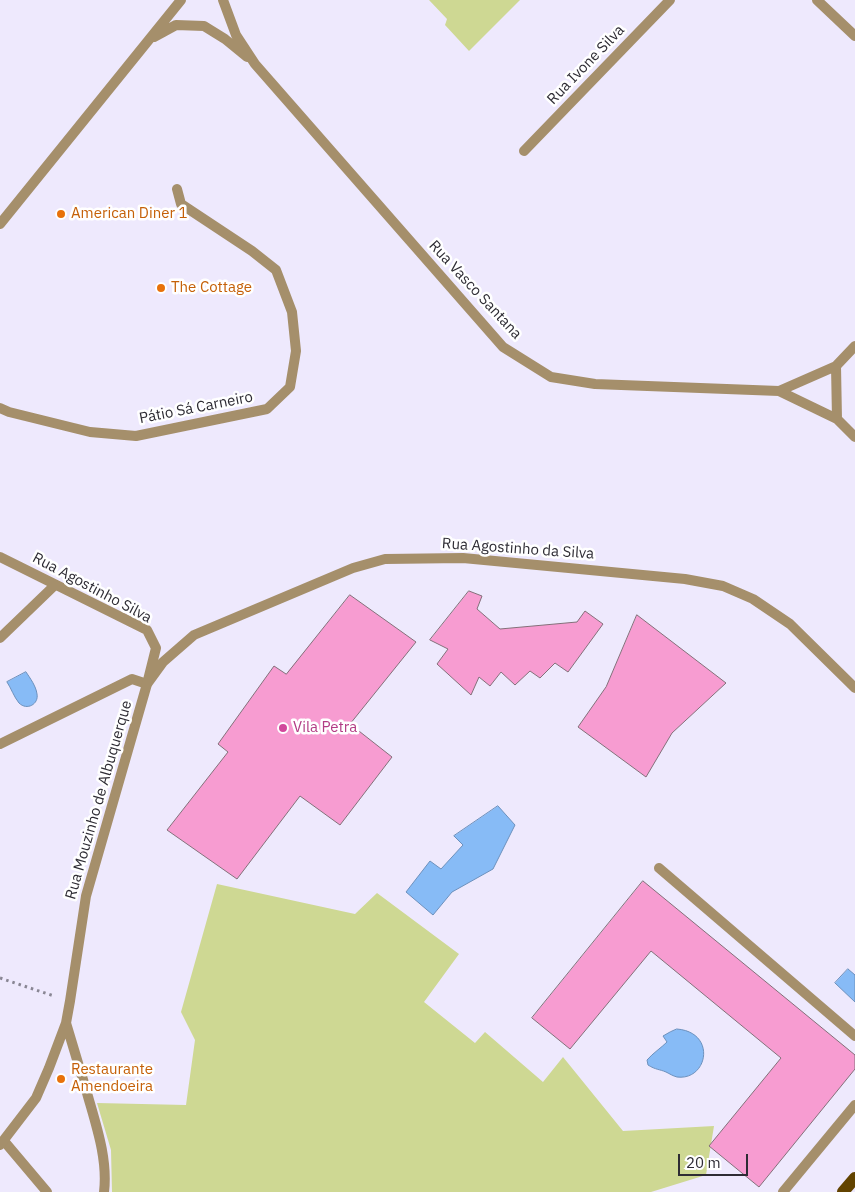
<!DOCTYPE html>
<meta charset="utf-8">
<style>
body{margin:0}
#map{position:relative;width:855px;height:1192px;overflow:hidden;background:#eee9fd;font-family:"IBM Plex Sans",sans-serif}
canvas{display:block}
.scale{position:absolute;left:678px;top:1154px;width:70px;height:22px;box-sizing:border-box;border:2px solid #2e2c34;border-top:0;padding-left:6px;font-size:15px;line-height:18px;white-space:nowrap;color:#2e2c34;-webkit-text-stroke:4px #fff;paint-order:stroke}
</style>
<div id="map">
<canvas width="855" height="1192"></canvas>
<div class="scale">20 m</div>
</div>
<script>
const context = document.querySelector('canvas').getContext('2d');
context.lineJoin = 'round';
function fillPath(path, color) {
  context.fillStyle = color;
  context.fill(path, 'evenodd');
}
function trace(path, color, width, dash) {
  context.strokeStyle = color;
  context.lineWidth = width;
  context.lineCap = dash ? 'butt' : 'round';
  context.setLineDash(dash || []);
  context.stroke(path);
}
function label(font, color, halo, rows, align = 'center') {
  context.font = font + ' "IBM Plex Sans",sans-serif';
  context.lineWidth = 5;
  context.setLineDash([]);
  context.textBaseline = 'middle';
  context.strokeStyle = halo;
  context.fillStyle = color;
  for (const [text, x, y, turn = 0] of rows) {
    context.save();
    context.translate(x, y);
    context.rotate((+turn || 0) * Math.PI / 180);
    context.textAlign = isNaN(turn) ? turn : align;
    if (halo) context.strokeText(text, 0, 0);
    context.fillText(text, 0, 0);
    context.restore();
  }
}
const green = new Path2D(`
 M429 0H520L469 51 445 25 447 19Z
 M217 884 355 914 377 893 459 954 424 1002 475 1043 485 1032 543 1082 563 1057 623 1131 714 1126 706 1175 651 1192H112L111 1150 97 1103 186 1105 195 1040 181 1012Z`);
const water = new Path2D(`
 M26 672C30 678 36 686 37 694 39 704 27 711 19 703 14 697 11 688 7 682Z
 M498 806 515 825 493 869 452 892 433 915 406 892 430 861 441 869 463 845 454 836Z
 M848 969 855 975V1002L835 983Z
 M677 1029C717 1032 708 1081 677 1077 673 1076 670 1074 666 1072 659 1069 656 1070 648 1065L647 1060C653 1053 661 1048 667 1042L663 1036 670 1032Z`);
const building = new Path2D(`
 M469 591 482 596 477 609 500 629 577 622 585 611 603 624 568 672 555 663 540 678 530 671 515 685 501 672 490 686 479 677 471 695 437 664 448 649 430 640Z
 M350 595 416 642 350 724 392 757 340 825 300 796 237 879 167 830 228 752 218 744 274 666 286 674Z
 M637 615 726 683 672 733 646 777 578 727 606 687Z
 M643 881 855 1055V1069L759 1187 709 1146 781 1058 651 951 570 1049 532 1018Z`);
const path = new Path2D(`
 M0 978 54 996`);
const lane = new Path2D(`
 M0 744 132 679 147 684
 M659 868 855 1036
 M4 1141 47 1192
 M783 1192 855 1105`);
const street = new Path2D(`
 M223 0 236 35 255 64 503 347 551 377 595 384 779 391 837 419 855 437
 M817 0 855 36
 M154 37 176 25 204 26 225 39 247 57
 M524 151 670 0
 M0 224 181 0
 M836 366 837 419
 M779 391 836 366 855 346
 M0 408 9 412 90 432 136 436 267 409 290 387 296 351 292 312 276 270 252 251 181 204 177 189
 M0 557 147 630 156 648 147 684 86 896 70 1001 66 1023 49 1068 36 1098 0 1145
 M0 638 55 585
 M147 684 163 662 194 635 353 568 385 559 463 558 685 579 723 586 753 599 790 624 855 688
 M66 1023C73 1046 80 1070 87 1093 96 1125 108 1159 104 1192`);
const primary = new Path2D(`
 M843 1192 855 1178`);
const markers = [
 [61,214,5,"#e8710a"],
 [161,288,5,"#e8710a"],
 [283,728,5,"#d1479c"],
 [61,1079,5,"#e8710a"]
];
const streetNames = [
 ["Rua Ivone Silva",586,65,-46],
 ["Rua Vasco Santana",475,290,47],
 ["Pátio Sá Carneiro",196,408,-11],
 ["Rua Agostinho da Silva",518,549,4],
 ["Rua Agostinho Silva",92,588,28],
 ["Rua Mouzinho de Albuquerque",99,800,-74]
];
const foodNames = [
 ["American Diner 1",71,214],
 ["The Cottage",171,288],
 ["Restaurante",71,1070],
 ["Amendoeira",71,1087]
];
const hotelNames = [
 ["Vila Petra",293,728]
];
fillPath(green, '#ced893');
fillPath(water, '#87bbf6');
trace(water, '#6c90bc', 1);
fillPath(building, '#f79cd1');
trace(building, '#83707a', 1);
trace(path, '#898694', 3, [2.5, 4]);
trace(lane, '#a58f6b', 10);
trace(street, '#a58f6b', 10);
trace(primary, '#624300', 12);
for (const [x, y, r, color] of markers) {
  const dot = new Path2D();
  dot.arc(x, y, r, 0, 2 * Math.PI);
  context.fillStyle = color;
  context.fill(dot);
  trace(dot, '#fff', 2);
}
label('15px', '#2e2c34', '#fff', streetNames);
label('15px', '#c56008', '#fff', foodNames, 'left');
label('15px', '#b23c85', '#fff', hotelNames, 'left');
</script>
